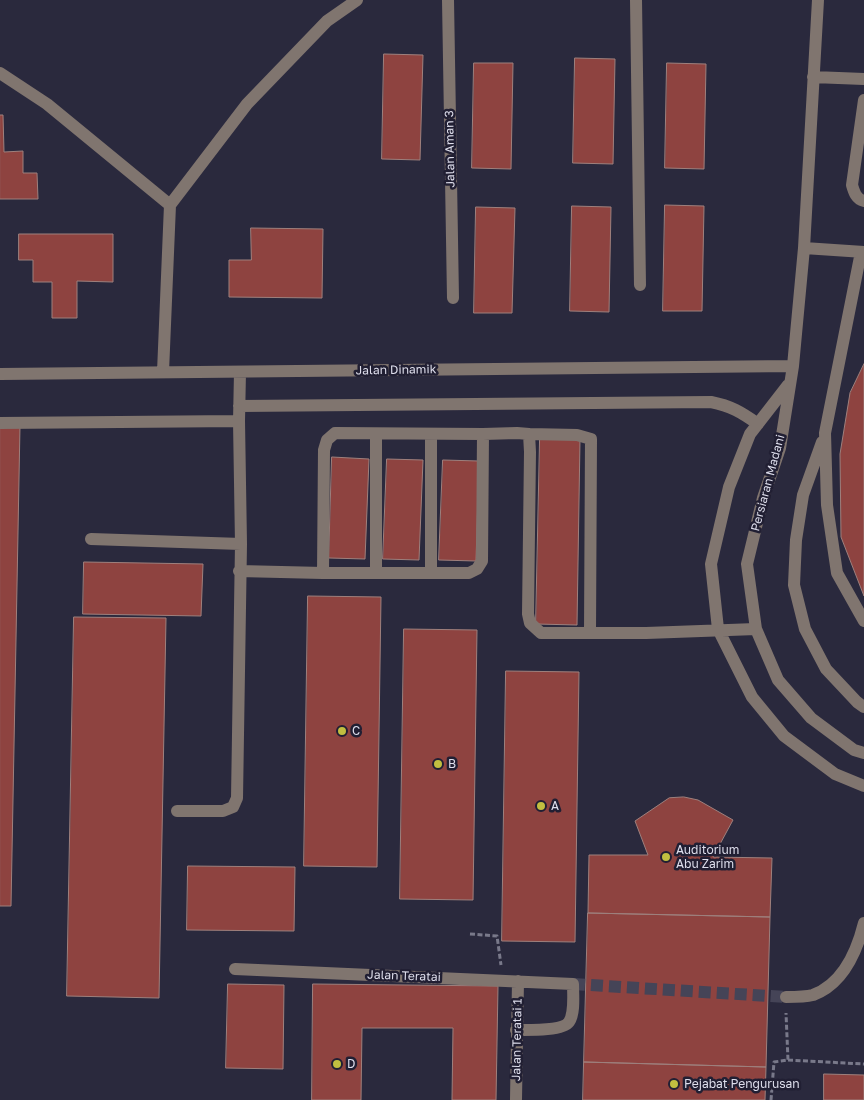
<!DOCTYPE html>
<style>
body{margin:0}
canvas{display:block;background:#2a293d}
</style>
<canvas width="864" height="1100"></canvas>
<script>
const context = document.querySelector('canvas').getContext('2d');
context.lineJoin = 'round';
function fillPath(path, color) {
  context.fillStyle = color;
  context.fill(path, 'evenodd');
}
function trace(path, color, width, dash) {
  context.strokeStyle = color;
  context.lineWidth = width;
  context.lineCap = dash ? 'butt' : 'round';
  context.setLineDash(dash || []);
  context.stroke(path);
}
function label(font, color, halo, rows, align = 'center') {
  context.font = font + ' "Golos Text",sans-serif';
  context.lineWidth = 5;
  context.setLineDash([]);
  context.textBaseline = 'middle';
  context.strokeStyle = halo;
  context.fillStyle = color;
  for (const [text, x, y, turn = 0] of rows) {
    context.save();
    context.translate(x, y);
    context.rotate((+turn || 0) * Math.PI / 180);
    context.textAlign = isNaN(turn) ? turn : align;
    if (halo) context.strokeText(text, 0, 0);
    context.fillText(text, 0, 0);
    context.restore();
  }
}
const building = new Path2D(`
 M384 54 423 55 420 160 382 159Z
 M575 58 615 59 613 164 573 163Z
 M474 63H513L511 169 472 168Z
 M667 63 706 64 704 169 665 168Z
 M0 115H3L4 152 23 151V173H37L38 199H0Z
 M665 205 704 206 702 311H663Z
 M572 206 611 207 609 312 570 311Z
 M476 207 515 208 512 313H474Z
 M251 228 323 229 322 298 229 297V260H251Z
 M19 234H113V282L77 281V318H52V282H33V260H19Z
 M864 364V596L841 537 840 454 850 393Z
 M0 425H20L11 906H0Z
 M540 438 580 439 577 625 536 624Z
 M332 457 369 459 365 559 329 558Z
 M387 459 423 460 419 560 383 559Z
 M443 460 479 461 476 561 439 560Z
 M84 562 203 564 201 616 83 614Z
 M308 596 381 597 377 867 304 866Z
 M74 617 166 618 159 998 67 996Z
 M404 629 477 630 473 900 400 899Z
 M506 671 579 672 575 942 502 941Z
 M684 797 698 800 733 820 713 857 772 858 770 917 588 913 589 855H648L635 821 669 798Z
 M188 866 295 867 294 931 187 930Z
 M588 913 770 917 766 1067 584 1062Z
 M228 984 284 985 283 1069 226 1068Z
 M313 984 498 986 496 1100H452L453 1028H362L361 1100H312Z
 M584 1062 766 1067 765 1100H583Z
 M824 1074 864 1075V1100H824Z`);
const minorTunnel = new Path2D(`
 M573 984 786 997`);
const path = new Path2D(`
 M470 934 497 936 501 965
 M788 1060 864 1064
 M771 1100 774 1062 788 1060 786 1013`);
const minor = new Path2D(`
 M448 0 453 298
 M636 0 640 285
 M818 0 804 248 793 366 780 448 763 498 747 564 756 629 778 680 811 718 854 750 864 753
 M0 73 47 104 170 205
 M813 77 864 79
 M864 100 852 185C854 192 856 199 864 201
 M804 248 864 252
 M861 252 825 433 827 505 837 573 864 621
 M163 372 170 205 247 104 327 21 357 0
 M0 374 793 366
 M788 385 750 434 729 487 711 564 718 629 752 697 784 736 835 774 864 786
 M239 406 711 402C731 406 741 412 758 424
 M0 423 239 421
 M483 434 517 433 529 434 530 452 528 614 530 623 541 633H646L756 629
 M529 434 577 435 591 439 590 632
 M431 435V572
 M822 442 803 495 796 540 794 585 805 629 826 669 857 702 864 707
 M91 539 241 544
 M239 571 323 573H469L477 569 482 561 483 434 335 433 327 440 324 450 323 573
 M376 573V434
 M177 811H223L233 807 237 798 241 544 239 421 240 372
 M235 969 573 984C573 995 575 1013 569 1022 563 1031 528 1030 516 1030
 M786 997C794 997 805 997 813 995 843 984 857 951 864 923
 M516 1099 518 981`);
const markers = [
 [342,731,5,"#c1be40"],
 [438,764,5,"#c1be40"],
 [541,806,5,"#c1be40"],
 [666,857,5,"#c1be40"],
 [337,1064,5,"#c1be40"],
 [674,1084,5,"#c1be40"]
];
const streetNames = [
 ["Jalan Aman 3",450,149,-91],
 ["Jalan Dinamik",396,370,-1],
 ["Persiaran Madani",768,483,-75],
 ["Jalan Teratai",404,976,2],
 ["Jalan Teratai 1",517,1040,-89]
];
const poiNames = [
 ["C",352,731],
 ["B",448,764],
 ["A",551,806],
 ["Auditorium",676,850],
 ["Abu Zarim",676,864],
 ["D",347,1064],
 ["Pejabat Pengurusan",684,1084]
];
fillPath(building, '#8e4340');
trace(building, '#9e807d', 1);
trace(minorTunnel, '#454457', 12, [12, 6]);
trace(path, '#79798a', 3, [5, 2.5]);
trace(minor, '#80756f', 12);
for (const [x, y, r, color] of markers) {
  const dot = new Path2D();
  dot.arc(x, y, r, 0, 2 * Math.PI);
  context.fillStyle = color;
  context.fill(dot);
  trace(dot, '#211f33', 2);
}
label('12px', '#dedeec', '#211f33', streetNames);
label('12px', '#dedeec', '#211f33', poiNames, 'left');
</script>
